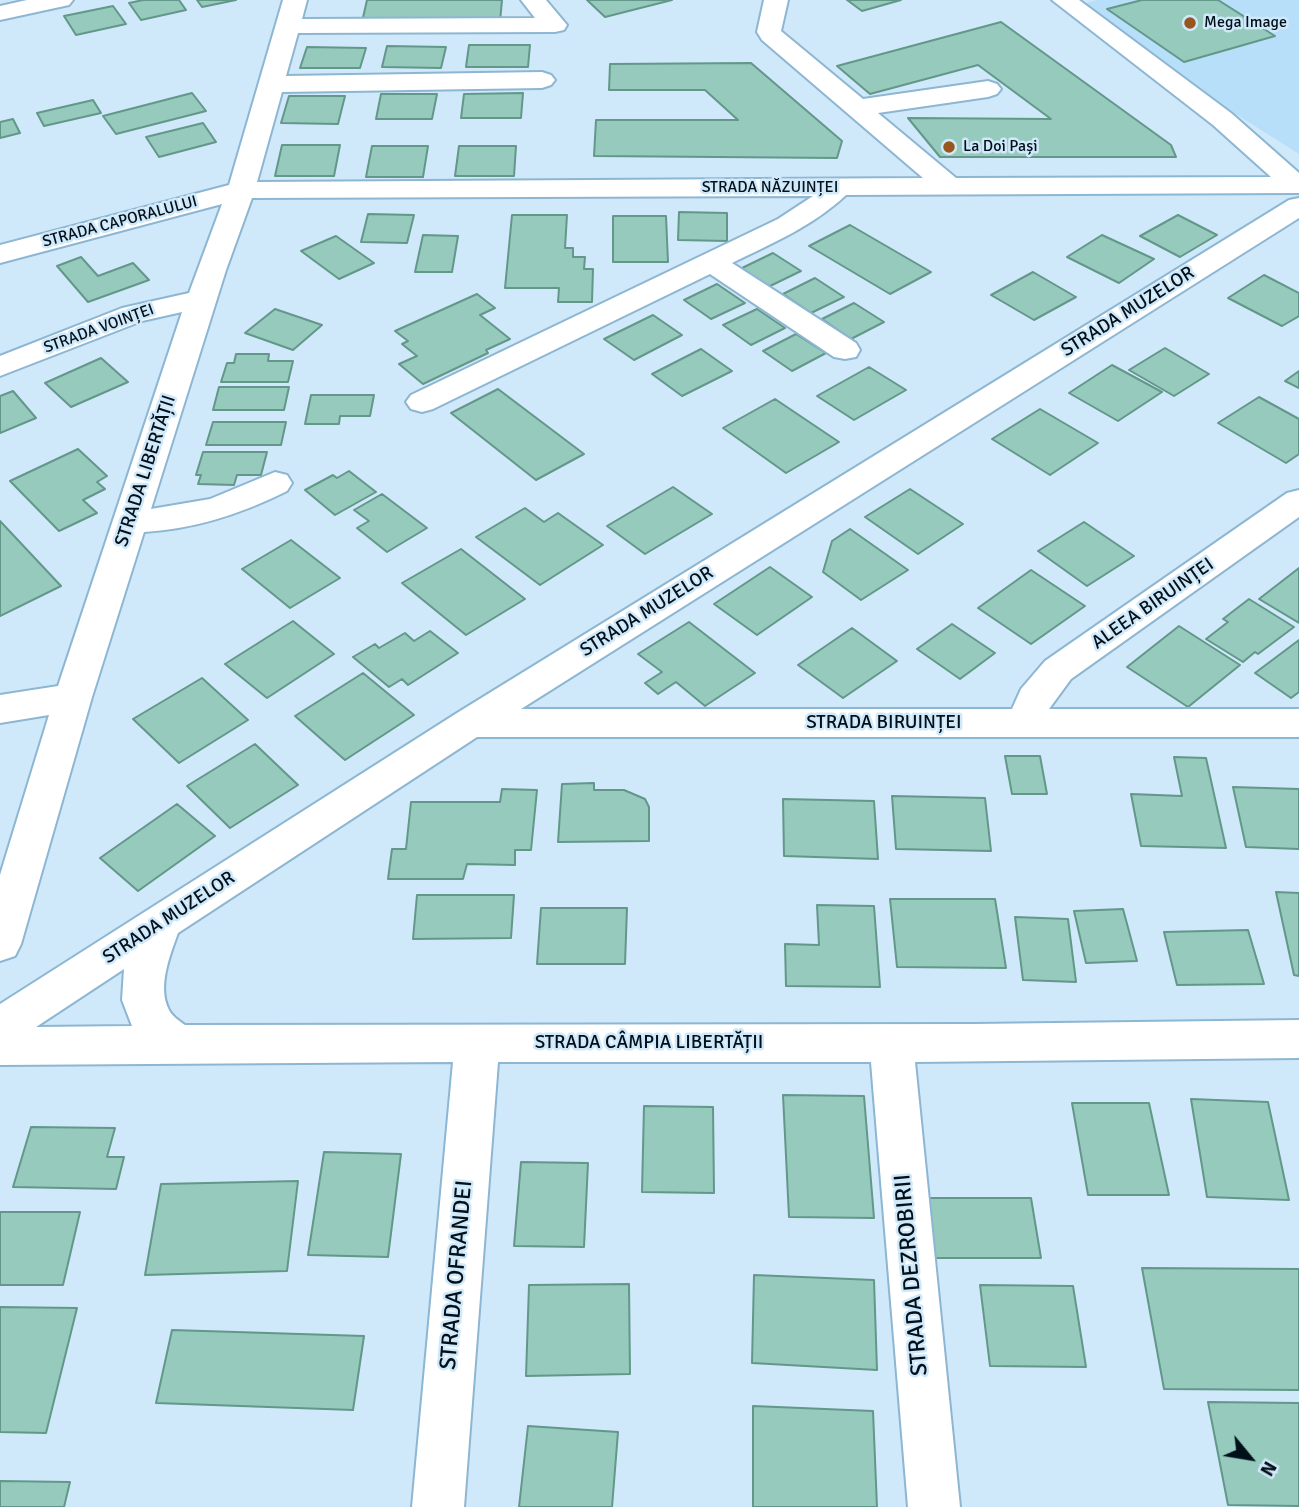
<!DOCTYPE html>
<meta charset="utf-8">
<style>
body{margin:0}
#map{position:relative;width:1299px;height:1507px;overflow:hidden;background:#d0e9fa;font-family:Signika,sans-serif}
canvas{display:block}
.north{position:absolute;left:1215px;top:1423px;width:70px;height:70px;-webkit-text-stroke:5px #d0e9fa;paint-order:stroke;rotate:120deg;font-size:19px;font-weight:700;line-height:28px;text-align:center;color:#021019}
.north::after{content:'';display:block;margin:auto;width:24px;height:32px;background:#021019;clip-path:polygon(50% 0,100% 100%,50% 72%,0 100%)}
</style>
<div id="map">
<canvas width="1299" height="1507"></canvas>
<div class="north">N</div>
</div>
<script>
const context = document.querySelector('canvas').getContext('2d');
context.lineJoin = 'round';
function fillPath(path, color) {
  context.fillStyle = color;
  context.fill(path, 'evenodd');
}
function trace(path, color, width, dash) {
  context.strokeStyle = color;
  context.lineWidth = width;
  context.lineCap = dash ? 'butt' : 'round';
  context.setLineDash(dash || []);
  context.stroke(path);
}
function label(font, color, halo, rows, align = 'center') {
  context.font = font + ' Signika,sans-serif';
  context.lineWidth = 5;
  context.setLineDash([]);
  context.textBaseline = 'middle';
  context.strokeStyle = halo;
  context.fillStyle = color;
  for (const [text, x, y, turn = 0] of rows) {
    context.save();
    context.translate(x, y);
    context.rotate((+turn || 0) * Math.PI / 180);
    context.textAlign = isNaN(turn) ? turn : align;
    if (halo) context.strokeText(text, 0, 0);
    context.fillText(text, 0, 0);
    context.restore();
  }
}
const built = new Path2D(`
 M1097 0H1299V154L1068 8Z`);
const building = new Path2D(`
 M143 0H179L186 10 141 20 129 3Z
 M197 0H236L202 7Z
 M367 0H502L500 22H362Z
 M587 0H672L605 17Z
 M847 0H901L862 11Z
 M1142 0H1218L1275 36 1184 62 1107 9Z
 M113 6 126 24 76 35 64 16Z
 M1001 22 1171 145 1176 157H940L908 118 1051 119 978 65 870 94 837 66Z
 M469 45H530L528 67H466Z
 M387 46 446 47 441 68 382 67Z
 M307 47 366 48 360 68H300Z
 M751 63 842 141 837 158 594 156 596 120H738L705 90H609L610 64Z
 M192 93 206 111 116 134 103 116Z
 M523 93 521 118H461L464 94Z
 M381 94H437L432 119H376Z
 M289 96H345L338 124 281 123Z
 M93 100 101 113 44 126 37 113Z
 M13 119 20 133 0 138V122Z
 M203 123 216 142 159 157 146 137Z
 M282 145H340L334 176H275Z
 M372 146H428L423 177H366Z
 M459 146H516L514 176H455Z
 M679 212 727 213V241L678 240Z
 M368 214 414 215 407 243 361 242Z
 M512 215H567L565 248H573V257H585L584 269H593L592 302H558L559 288H505Z
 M1178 215 1217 235 1180 257 1140 236Z
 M613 216H666L668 262H613Z
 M850 225 931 272 890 294 809 246Z
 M423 235 458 236 452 272H415Z
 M1102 235 1154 259 1119 283 1067 257Z
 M336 236 374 263 339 279 301 251Z
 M773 253 801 271 768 287 740 269Z
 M81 257 98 276 133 263 149 280 88 302 57 266Z
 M1033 272 1076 297 1034 320 991 295Z
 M1264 275 1299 293V316L1282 326 1228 298Z
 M815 278 844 297 811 313 783 294Z
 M717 284 745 303 711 319 684 300Z
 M477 294 495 308 480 315 510 339 486 350 488 353 423 384 399 364 417 356 402 344 408 341 395 331Z
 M854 303 884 322 851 339 822 319Z
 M275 309 322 325 293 350 245 333Z
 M757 309 785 328 751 345 723 325Z
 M653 315 682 335 634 360 604 339Z
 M796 334 826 353 792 371 763 351Z
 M1165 348 1209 374 1174 396 1129 370Z
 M701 349 732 371 682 396 652 374Z
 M236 354H269L268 361H293L288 382H221L227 363H234Z
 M101 358 128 382 71 407 45 383Z
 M1112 365 1162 392 1118 421 1069 393Z
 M869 367 906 390 854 420 817 396Z
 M1299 371V388L1285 381Z
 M219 387H289L284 410H213Z
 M498 389 584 454 536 480 451 413Z
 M13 391 36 418 0 433V396Z
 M311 395H374L370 416H340L339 424H305Z
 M1259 397 1299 419V454L1286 463 1218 423Z
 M775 399 839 442 786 473 723 428Z
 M1040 409 1098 443 1050 475 992 439Z
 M213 422H286L281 445H206Z
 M78 449 107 476 97 482 105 489 83 500 97 513 59 531 10 481Z
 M203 452H267L261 475H237L234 485 198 484 201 475H196Z
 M349 471 376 492 335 515 305 490 333 475 337 478Z
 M673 487 712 514 645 554 607 526Z
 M910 489 963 524 918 554 865 517Z
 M382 494 427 528 387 552 357 528 369 521 354 510Z
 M525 508 544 522 558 513 603 545 540 585 476 537Z
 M0 521 61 586 0 616Z
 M1084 522 1134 556 1087 586 1038 551Z
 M850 529 908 570 861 600 823 572 832 541Z
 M291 540 340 578 290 608 242 569Z
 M461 549 525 599 466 635 402 583Z
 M770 567 812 597 757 635 714 604Z
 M1299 568V623L1259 599Z
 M1031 570 1085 606 1031 644 978 608Z
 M1249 599 1294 627 1258 654 1255 652 1243 662 1206 639 1228 622 1223 619Z
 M293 621 334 654 267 698 225 664Z
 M689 622 755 673 705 706 676 682 658 694 645 683 662 672 638 654Z
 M952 624 995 653 960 679 917 649Z
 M1179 626 1240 665 1188 707 1127 667Z
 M852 628 897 661 843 698 798 665Z
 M430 631 458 653 408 685 402 679 389 687 353 657 375 644 379 648 405 633 414 641Z
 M1299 640V692L1291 698 1255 673Z
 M363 673 414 715 345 760 295 716Z
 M202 678 248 720 179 763 133 719Z
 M255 744 298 785 230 828 187 786Z
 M1005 756H1040L1047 794H1012Z
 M1174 757 1206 758 1226 848 1141 846 1131 794 1182 796Z
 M594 783V790H624L645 799 649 807V841L558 842 562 784Z
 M1233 787 1299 789V849L1246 847Z
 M502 789 537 790 531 850H515V865L467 864 463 879H388L392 849H406L411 802H500Z
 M892 796 985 798 991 851 896 849Z
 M783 799 874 801 878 859 784 856Z
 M177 804 215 836 138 891 100 858Z
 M1276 892 1299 893V976L1294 975Z
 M417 895H514L511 938 413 939Z
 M890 899H995L1006 968 897 967Z
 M817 905 874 906 880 987 786 986 785 944 819 945Z
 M541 908H627L625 964H537Z
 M1123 909 1137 961 1086 963 1074 911Z
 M1015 917 1068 919 1076 982 1023 980Z
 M1248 930 1264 984 1177 985 1164 932Z
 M783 1095 864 1096 874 1218 789 1217Z
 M1191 1099 1268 1102 1289 1200 1207 1197Z
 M1072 1103H1149L1169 1195H1088Z
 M644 1106 713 1107 714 1193 642 1192Z
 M31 1127 115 1128 107 1157H124L116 1189 13 1187Z
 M324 1152 401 1154 388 1257 308 1255Z
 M521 1162 588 1163 584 1247 514 1246Z
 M298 1181 287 1271 145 1275 161 1184Z
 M925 1198H1031L1041 1258H932Z
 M0 1212H80L63 1285H0Z
 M1142 1268 1299 1269V1390L1164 1389Z
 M754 1275 874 1280 877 1370 752 1363Z
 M629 1284 630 1374 526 1376 529 1285Z
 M980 1285 1073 1286 1086 1367 990 1366Z
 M0 1307 77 1308 46 1433 0 1432Z
 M172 1330 364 1336 353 1410 156 1403Z
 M1208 1402 1299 1403V1506L1228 1505Z
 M753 1406 873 1411 877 1507H753Z
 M528 1426 618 1432 612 1507H519Z
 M0 1481 70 1482 64 1507H0Z`);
const minor = new Path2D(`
 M27 0H73L69 5 0 20V6Z
 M283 0H307L302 19 535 18 521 0H546L567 25 564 30 555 32 298 33 286 76 542 72 551 75 555 80 551 85 542 88 282 92 257 182 923 178 762 40 757 32 764 0H788L781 31 863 99 988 81 997 84 1001 89 997 94 988 97 878 113 956 178 1271 177 1213 125 1052 0H1079L1231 113 1299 173V193L846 195C813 226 773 243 732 263L856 343 860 350 856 357 845 359 834 357 710 274 433 409 422 412 411 409 406 402 411 395 778 219 813 196 252 198 226 270 151 509 210 499 275 472 287 475 292 483 287 491C241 514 195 529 144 532L92 697 21 944 15 956 0 961V875L49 715 0 723V695L58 686 182 312 142 321 0 376V356L122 308 189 293 222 204 0 263V245L229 185Z
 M1299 198V218L521 709H1012L1021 689 1045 661 1287 493 1299 490V517L1071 679 1049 709H1299V737H477L178 933C170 955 157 987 169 1010 172 1016 179 1021 185 1025L974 1024 1299 1020V1058L915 1062 960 1507H908L871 1062H498L464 1507H412L453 1062 0 1065V1004L457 713 1289 200ZM124 969 122 1000 132 1026 36 1027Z`);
const markers = [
 [1190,23,7,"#96561e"],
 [949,147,7,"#96561e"]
];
const farPoinames = [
 ["Mega Image",1204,23],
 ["La Doi Pași",963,147]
];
const farStreetnames = [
 ["STRADA NĂZUINȚEI",770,188],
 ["STRADA CAPORALULUI",120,222,-15],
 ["STRADA VOINȚEI",99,329,-20]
];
const streetNames = [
 ["STRADA MUZELOR",1128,312,-32],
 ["STRADA LIBERTĂȚII",146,471,-72],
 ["ALEEA BIRUINȚEI",1153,604,-35],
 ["STRADA MUZELOR",647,612,-32],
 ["STRADA BIRUINȚEI",884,723],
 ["STRADA MUZELOR",169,918,-33],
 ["STRADA CÂMPIA LIBERTĂȚII",649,1043]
];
const nearStreetnames = [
 ["STRADA OFRANDEI",457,1275,-85],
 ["STRADA DEZROBIRII",912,1275,-95]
];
fillPath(built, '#b8dff9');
fillPath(building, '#95cabd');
trace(building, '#62978a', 2);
trace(minor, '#8db6d2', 4);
fillPath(minor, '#fff');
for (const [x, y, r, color] of markers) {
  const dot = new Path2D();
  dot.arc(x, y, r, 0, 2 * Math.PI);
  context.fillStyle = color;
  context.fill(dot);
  trace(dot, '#d0e9fa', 2.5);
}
label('16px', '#021019', '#d0e9fa', farPoinames, 'left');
label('16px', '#021019', '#d0e9fa', farStreetnames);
label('19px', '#021019', '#d0e9fa', streetNames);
label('23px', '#021019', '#d0e9fa', nearStreetnames);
</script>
